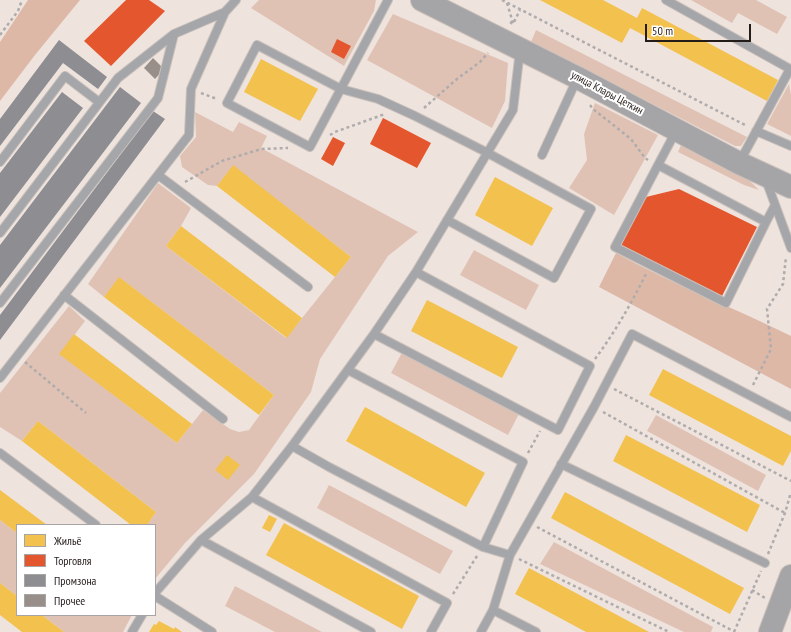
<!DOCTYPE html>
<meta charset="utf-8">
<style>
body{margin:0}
#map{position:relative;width:791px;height:632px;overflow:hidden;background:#efe3dd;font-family:"PT Sans Narrow",sans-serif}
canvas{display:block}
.legend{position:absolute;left:16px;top:524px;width:140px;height:92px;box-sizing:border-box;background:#fff;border:1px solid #a7a4a3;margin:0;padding:5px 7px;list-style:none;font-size:12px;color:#241c19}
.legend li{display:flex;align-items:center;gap:8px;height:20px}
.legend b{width:20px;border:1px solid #a7a4a3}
.scale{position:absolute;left:645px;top:24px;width:106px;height:18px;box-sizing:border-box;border:2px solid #241c19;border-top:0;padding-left:5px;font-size:12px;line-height:14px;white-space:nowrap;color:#241c19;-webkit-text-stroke:3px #fff;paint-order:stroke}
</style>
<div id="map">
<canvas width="791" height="632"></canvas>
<ul class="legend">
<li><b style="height:11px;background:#f2c14e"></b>Жильё</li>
<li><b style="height:11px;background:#e4572e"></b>Торговля</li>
<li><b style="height:11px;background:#8d8d92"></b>Промзона</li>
<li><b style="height:11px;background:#988f8b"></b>Прочее</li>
</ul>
<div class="scale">50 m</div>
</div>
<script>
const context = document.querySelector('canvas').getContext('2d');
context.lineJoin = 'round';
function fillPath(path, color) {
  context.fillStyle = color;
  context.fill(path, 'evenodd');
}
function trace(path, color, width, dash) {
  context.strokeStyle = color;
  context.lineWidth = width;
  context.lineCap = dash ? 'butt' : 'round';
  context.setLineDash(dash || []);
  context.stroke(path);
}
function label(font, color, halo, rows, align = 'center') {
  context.font = font + ' "PT Sans Narrow",sans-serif';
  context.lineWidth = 4;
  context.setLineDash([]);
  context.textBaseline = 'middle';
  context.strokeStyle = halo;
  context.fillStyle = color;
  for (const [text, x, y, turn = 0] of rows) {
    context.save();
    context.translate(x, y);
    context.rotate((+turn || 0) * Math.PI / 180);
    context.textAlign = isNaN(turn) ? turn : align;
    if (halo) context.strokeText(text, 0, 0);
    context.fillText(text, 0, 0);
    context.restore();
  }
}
const green = new Path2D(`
 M259 0H376L374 11 344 66 251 8Z
 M691 0H756L787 17 777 34 738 13 732 23Z
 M393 14 508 63 505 101 492 128 367 60Z
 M536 30 747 137 741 146H735L531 42Z
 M789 84 791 95V136L767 124Z
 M595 103 658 135 614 215 569 188 587 160 584 134Z
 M195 112 233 132 239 122 267 136 261 148 418 232 388 256 320 359 311 392 254 474 185 543 155 579V525H147L156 512 38 421 22 441 0 427V393L69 306 85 321 60 354 177 443 203 410 230 429 239 432 249 430 274 395 120 278 104 297 88 284 158 183 191 208 181 226 166 246 286 338 351 257 233 166 217 186 208 185 182 167 180 156 196 137Z
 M681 145 746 177 759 190 744 185 678 152Z
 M474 250 539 285 526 310 460 275Z
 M404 349 521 410 508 435 391 373Z
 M656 415 766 475 758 491 647 431Z
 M329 485 453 551 440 574 317 508Z
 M0 520 17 533V596L0 583Z
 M554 542 713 627 711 632H684L540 564Z
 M235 586 322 632H275L225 606Z
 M42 615H132L123 632H64Z`);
const forest = new Path2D(`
 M28 0H80L35 55 0 101V42Z
 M616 253C672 284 733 307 791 336V389L599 287Z`);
const homes = new Path2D(`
 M540 0H603L637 18 642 8 778 80 767 101 630 28 622 43Z
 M261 59 318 89 300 121 244 92Z
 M233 165 351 257 335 277 217 186Z
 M495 177 553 208 532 246 475 215Z
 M181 226 302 318 287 338 166 246Z
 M119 277 274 395 259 415 104 297Z
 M427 300 518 347 502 378 411 331Z
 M74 334 192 424 177 443 59 354Z
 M663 369 791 436V451L783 466 649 395Z
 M365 407 485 473 466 507 346 441Z
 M38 421 156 512 147 525H131L22 441Z
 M626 435 760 505 747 532 613 461Z
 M227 455 240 465 228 480 215 470Z
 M0 490 47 525H17V533L0 520Z
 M565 492 744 588 730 614 551 518Z
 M269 515 277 519 270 532 262 528Z
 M284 523 419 596 402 629 266 555Z
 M529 568 649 632H586L534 604 515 594Z
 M0 583 17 596V615H42L64 632H22L0 615Z
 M159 621 174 629 175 627 182 632H149L154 624 156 625Z`);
const shops = new Path2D(`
 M126 0H149L165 11 111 66 84 41Z
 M337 39 351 46 344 59 331 52Z
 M383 118 431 143 417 168 370 144Z
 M333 137 345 143 333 166 321 159Z
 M679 189 757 227 721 298 620 246 646 197Z`);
const industry = new Path2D(`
 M59 40 107 77 98 89 63 63 0 146V119Z
 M120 87 141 103 0 288V245Z
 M62 92 83 108 0 217V173Z
 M153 111 165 119 0 340V315Z`);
const building = new Path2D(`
 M153 58 164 69 155 79 144 68Z`);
const path = new Path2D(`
 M502 0 747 126
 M507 3 513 23
 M510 22 513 24 520 10
 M0 35 18 11 22 0
 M201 93 217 99
 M590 105 593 109 631 139 645 158 648 160
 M424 108 457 79 480 62 488 53
 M330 135 335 132 385 114
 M185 182 222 161 261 149 288 148
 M595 359C615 332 631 304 646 274
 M25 362 86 413
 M753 385 771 349 767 309 783 284 786 257
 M614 389 791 481
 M603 412 785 513
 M528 453 540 431
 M537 527 735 632
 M768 554 785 513 791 492
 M519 559 669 632
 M752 590 765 598
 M453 594 477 556
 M734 632 761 571`);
const lane = new Path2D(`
 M388 0 310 147 227 103 257 45 341 89 378 99 415 116 484 151 591 209 554 278 447 220
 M666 0 790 69 739 163
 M756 131 791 146
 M542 155 577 79
 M0 162 65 76 99 102
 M658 165 615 247 726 303 766 222 658 165 676 131
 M158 175 308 287
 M766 180 791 248
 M766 222 775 205
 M0 233 118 78 174 34 225 12 236 0
 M64 295 223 419
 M0 303 158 98 174 34
 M374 334 558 430 590 366 416 272
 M348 370 523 462 483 547 510 555
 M0 378 189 135 191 89 225 12
 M292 446 329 467 483 547
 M0 453 96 525
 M561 464 765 563
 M252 497 447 603 431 632
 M201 540 371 632
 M155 593 201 540 252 497 292 446 374 334 416 272 513 110 520 50
 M155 596 212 632
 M493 610 536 632
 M132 632 142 615
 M481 632 493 610 510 555 594 407 632 334 791 417`);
const secondary = new Path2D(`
 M422 0 578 78 739 163 791 187
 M770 632 791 576`);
const streetNames = [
 ["улица Клары Цеткин",607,93,28]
];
fillPath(green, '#e0c2b5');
fillPath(forest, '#deb8a7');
fillPath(homes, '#f2c14e');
fillPath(shops, '#e4572e');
fillPath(industry, '#8d8d92');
fillPath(building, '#988f8b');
trace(lane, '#c9c0bb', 10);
trace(secondary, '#c9c0bb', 24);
trace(path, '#aeacac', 2.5, [3, 3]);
trace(lane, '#a5a6a9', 8);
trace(secondary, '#a5a4a7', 22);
label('11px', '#241c19', '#fff', streetNames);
</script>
